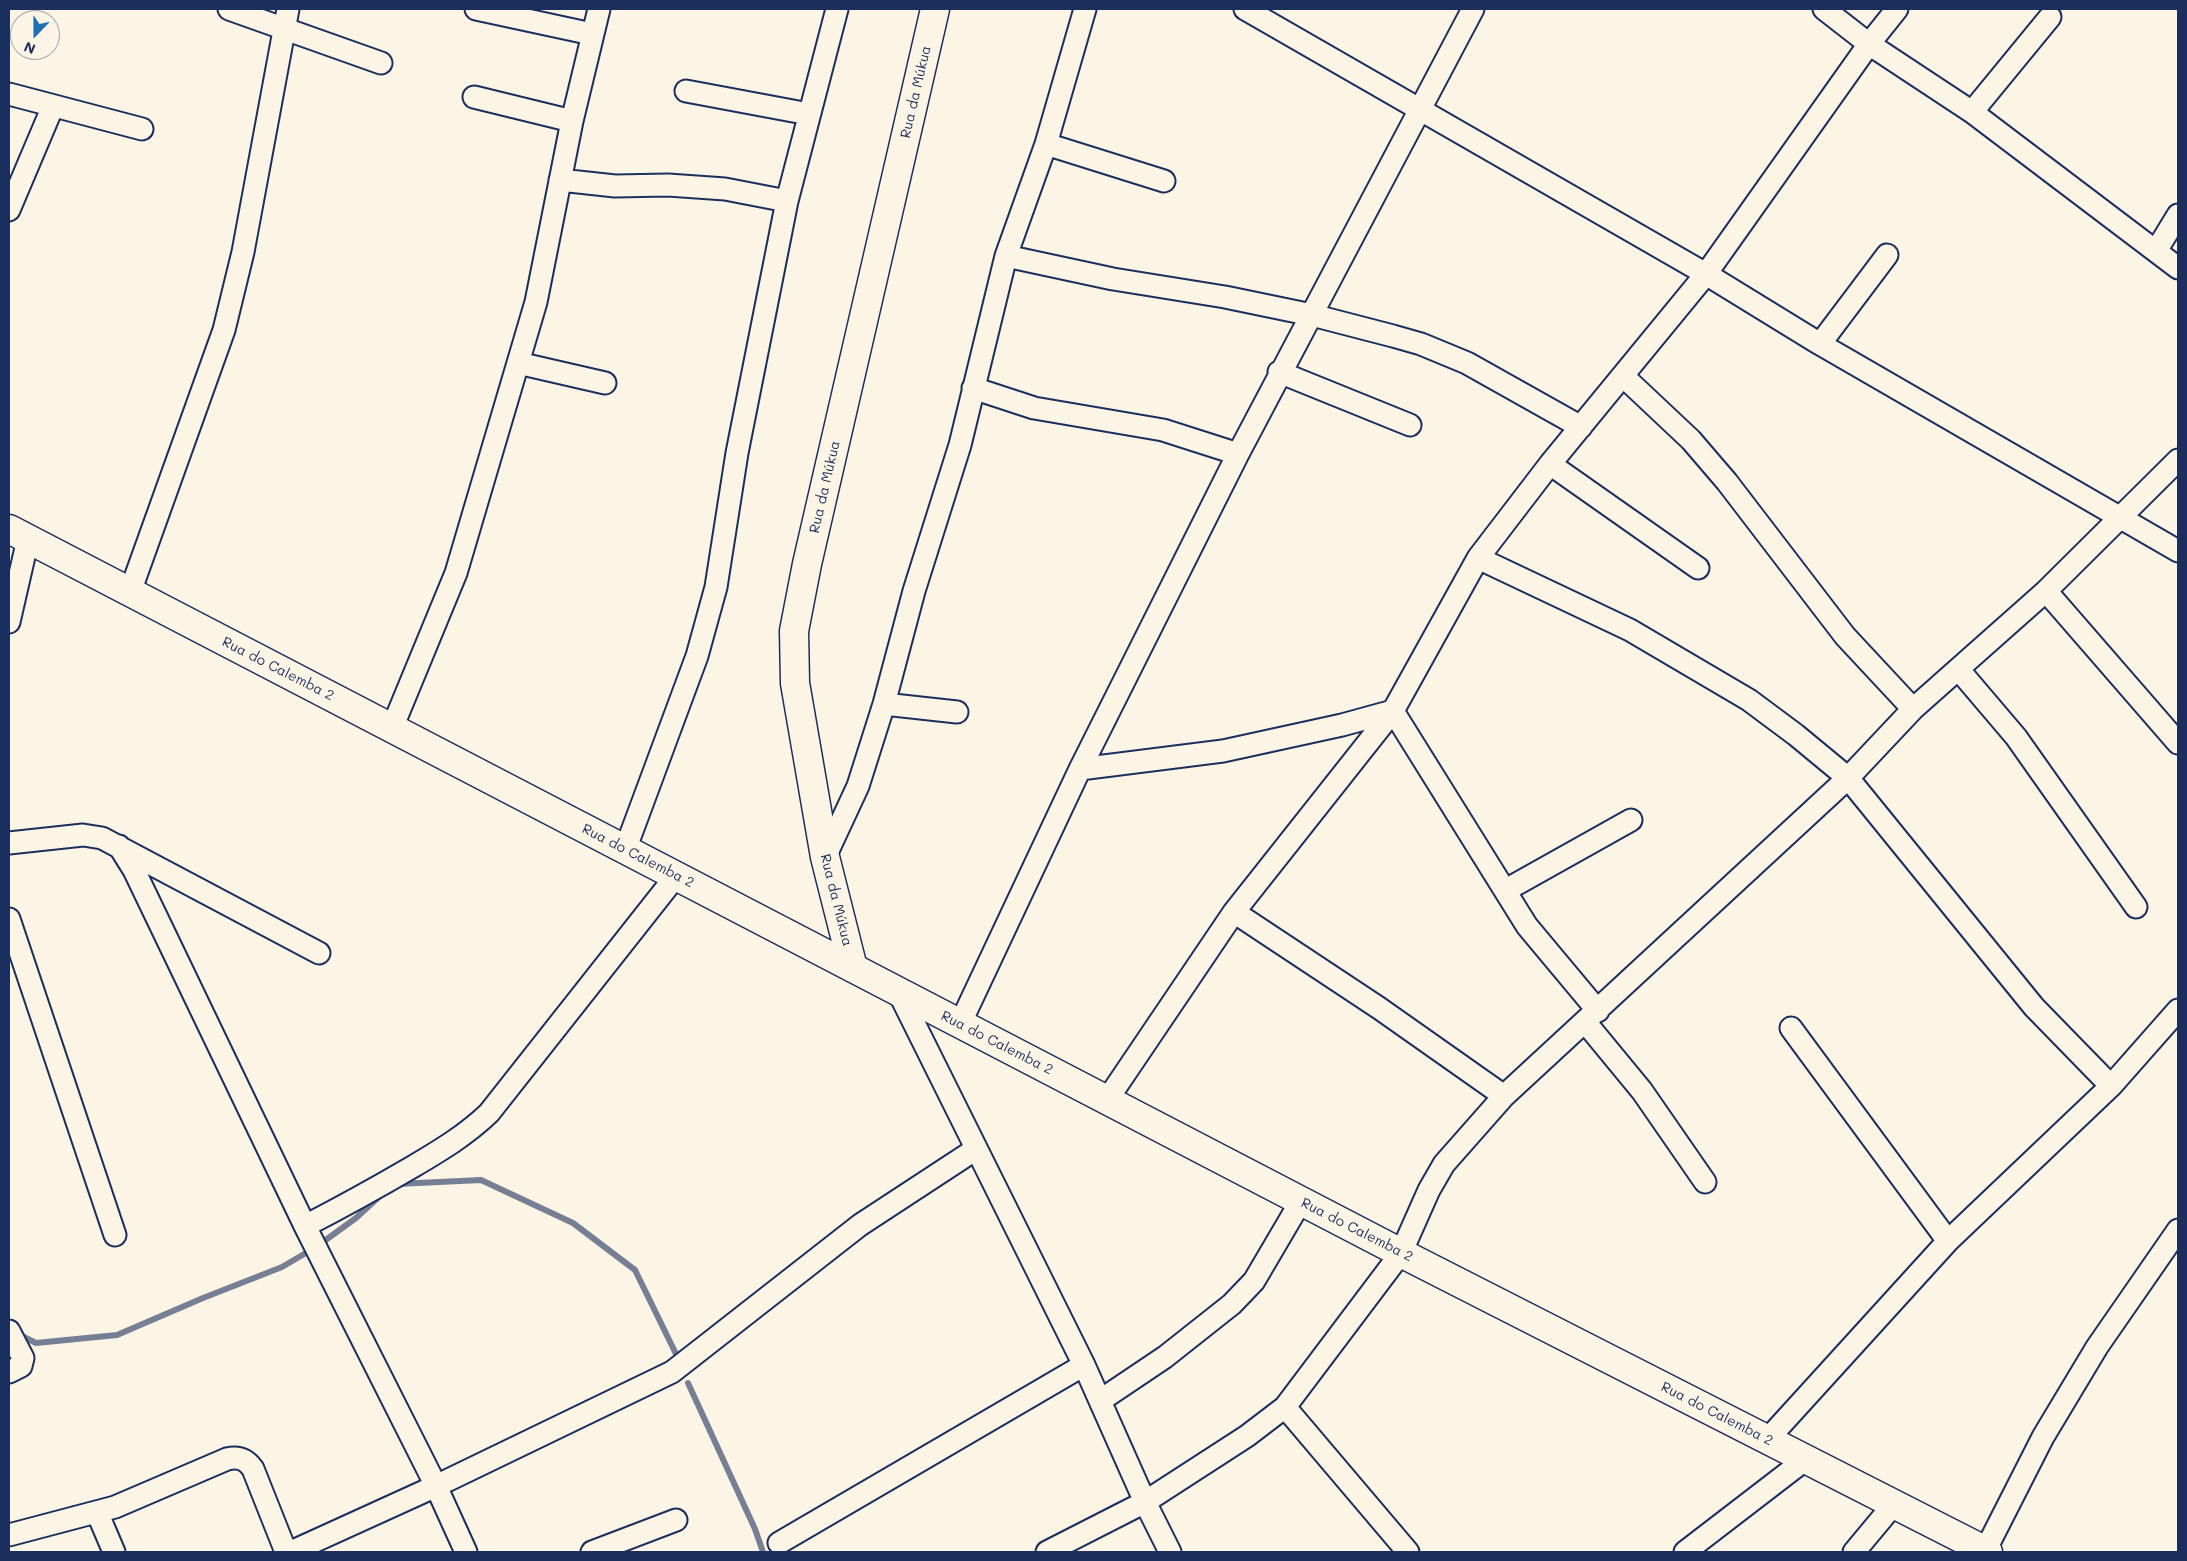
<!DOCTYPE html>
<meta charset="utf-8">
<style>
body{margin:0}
#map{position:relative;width:2187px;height:1561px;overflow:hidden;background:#fcf5e5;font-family:Mali,sans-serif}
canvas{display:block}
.frame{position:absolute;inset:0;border:10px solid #1b2f5e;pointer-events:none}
.north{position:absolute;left:10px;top:10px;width:50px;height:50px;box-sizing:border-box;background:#fcf5e5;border:1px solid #a2a6af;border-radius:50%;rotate:202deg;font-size:14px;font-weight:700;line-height:20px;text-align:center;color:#1b2f5e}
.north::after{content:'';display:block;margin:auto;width:18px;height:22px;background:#1f6fb2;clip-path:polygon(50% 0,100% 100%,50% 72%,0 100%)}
</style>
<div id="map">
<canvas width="2187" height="1561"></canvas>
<div class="frame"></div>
<div class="north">N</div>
</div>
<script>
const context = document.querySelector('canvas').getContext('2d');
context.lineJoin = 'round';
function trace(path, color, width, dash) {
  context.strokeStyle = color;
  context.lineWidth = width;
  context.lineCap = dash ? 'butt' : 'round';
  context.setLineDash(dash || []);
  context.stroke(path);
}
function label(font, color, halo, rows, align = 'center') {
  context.font = font + ' Mali,sans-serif';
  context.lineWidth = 4;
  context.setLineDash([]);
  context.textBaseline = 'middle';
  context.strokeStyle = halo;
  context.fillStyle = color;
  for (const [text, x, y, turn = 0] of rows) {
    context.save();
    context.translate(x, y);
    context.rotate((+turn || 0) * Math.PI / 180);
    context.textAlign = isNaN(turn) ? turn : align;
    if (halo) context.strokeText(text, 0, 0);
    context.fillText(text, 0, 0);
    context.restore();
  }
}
const stream = new Path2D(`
 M397 1184 481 1180 573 1223 635 1270 677 1356
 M18 1334 36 1343 117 1335 203 1298 282 1267 316 1247 356 1218 381 1195
 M688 1383 755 1529 763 1552`);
const minor = new Path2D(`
 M229 9 381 63
 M476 9 592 34
 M1245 9 1706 274 1820 344 2178 551
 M1824 9 1869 44 1972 112 2178 268
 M686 91 809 114
 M9 94 142 129
 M474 97 572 121
 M1972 112 2050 17
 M1046 144 1164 181
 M560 180 615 186 668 185 725 189 787 201
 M9 210 53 106
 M2156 251 2178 215
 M1006 256 1113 279 1225 297 1312 315 1393 336 1421 344 1467 363 1581 427
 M1820 344 1887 255
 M518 363 605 383
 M1279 372 1410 425
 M1623 376 1691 440 1727 482 1845 636 1913 709
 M973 388 1034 408 1163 430 1238 454
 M1550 464 1698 568
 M1478 558 1630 630 1749 700 1796 735 1848 778 2034 1007 2111 1086
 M2046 591 2178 743
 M130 592 224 330 243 252 288 9
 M9 622 28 539
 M1959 670 2016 737 2136 907
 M884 704 957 712
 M392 728 456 573 536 302 572 121 599 9
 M1080 769 1223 751 1342 725 1393 711 1527 926 1598 1011
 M9 843 83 835 102 838 319 953
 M119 846 134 870 305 1226 436 1486 466 1552
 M625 850 697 656 716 587 737 453 787 201 837 9
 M825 857 858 786 884 704 914 591 960 445 1006 256 1046 144 1085 9
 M1506 890 1631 820
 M1234 912 1379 1008 1504 1096
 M9 919 115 1235
 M898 991 1084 1365 1145 1502 1170 1552
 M1586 1023 1642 1091 1705 1182
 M960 1024 1080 769 1238 454 1473 9
 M1791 1028 1948 1241
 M1107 1100 1234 912 1393 711 1478 558 1550 464 1706 274 1869 44 1897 9
 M305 1226C342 1207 378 1187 414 1166 441 1150 466 1135 489 1113L676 876
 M9 1331 23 1358 21 1366 9 1372
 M1101 1400 1165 1357 1232 1304 1254 1281 1301 1201
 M1285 1407 1408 1552
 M1767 1440 1948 1241 2111 1086 2178 1010
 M97 1512 114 1552
 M9 1535 115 1507 227 1459C239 1456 246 1459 253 1469L286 1552
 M779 1543 1084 1365
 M1985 1551 2043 1437 2097 1347 2178 1230
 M291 1552 436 1486 672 1372 860 1225 976 1149
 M592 1552 676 1520
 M1047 1552 1145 1502 1247 1436 1285 1407 1401 1253 1429 1190 1444 1164 1504 1096 1848 778 1913 709 2046 591 2178 460
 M1685 1552 1806 1459
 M1854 1552 1894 1504`);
const tertiary = new Path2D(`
 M853 968 825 857 795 683 794 631 807 564 935 9`);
const secondary = new Path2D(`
 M9 529 1401 1253 1988 1552`);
const streetNames = [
 ["Rua da Múkua",916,92,-77],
 ["Rua da Múkua",825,487,-77],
 ["Rua do Calemba 2",278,669,27],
 ["Rua do Calemba 2",638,856,27],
 ["Rua da Múkua",836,900,76],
 ["Rua do Calemba 2",997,1043,27],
 ["Rua do Calemba 2",1357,1230,27],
 ["Rua do Calemba 2",1717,1414,27]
];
trace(stream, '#767f94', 6);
trace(minor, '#1b2f5e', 25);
trace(tertiary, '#1b2f5e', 31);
trace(secondary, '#1b2f5e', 31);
trace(minor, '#fcf5e5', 21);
trace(tertiary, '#fcf5e5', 28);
trace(secondary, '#fcf5e5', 28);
label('14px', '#1b2f5e', '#fcf5e5', streetNames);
</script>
